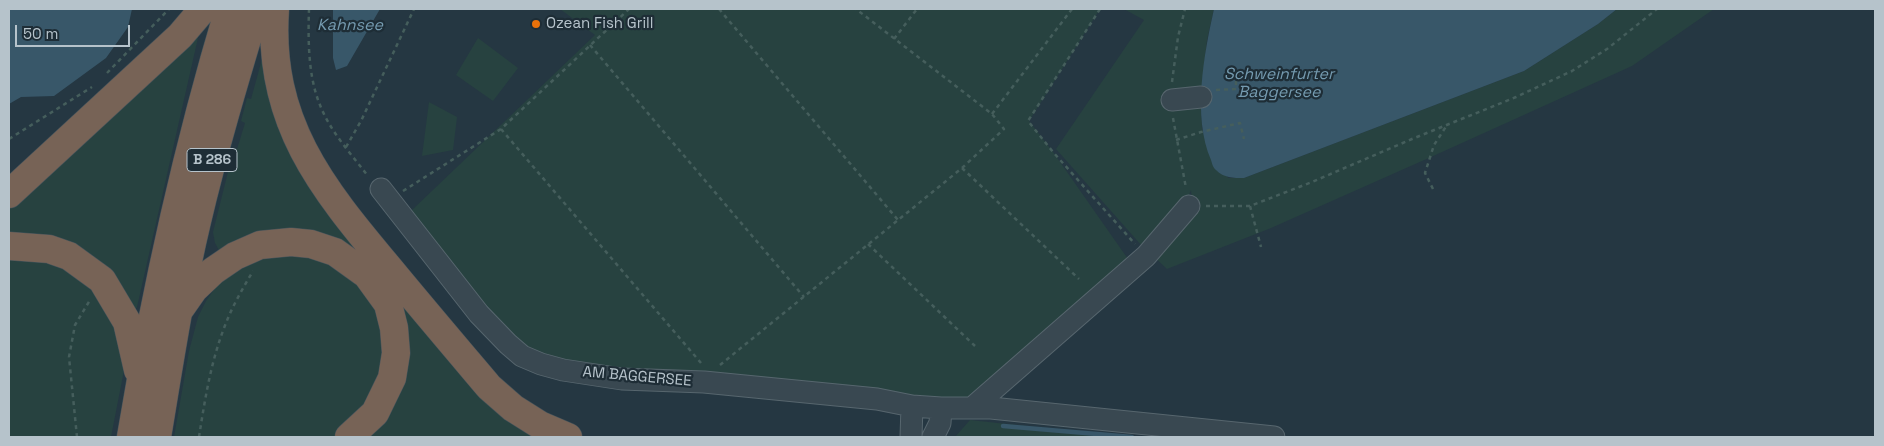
<!DOCTYPE html>
<style>
body{margin:0}
#map{position:relative;width:1884px;height:446px;overflow:hidden;background:#253742;font-family:"Space Grotesk",sans-serif}
canvas{display:block}
.frame{position:absolute;inset:0;border:10px solid #b6c3cb;pointer-events:none}
.scale{position:absolute;left:15px;top:25px;width:115px;height:22px;box-sizing:border-box;border:2px solid #b6c3cb;border-top:0;padding-left:6px;font-size:15px;line-height:18px;white-space:nowrap;color:#b6c3cb;-webkit-text-stroke:4px #1e2d36;paint-order:stroke}
</style>
<div id="map">
<canvas width="1884" height="446"></canvas>
<div class="frame"></div>
<div class="scale">50 m</div>
</div>
<script>
const context = document.querySelector('canvas').getContext('2d');
context.lineJoin = 'round';
function fillPath(path, color) {
  context.fillStyle = color;
  context.fill(path, 'evenodd');
}
function trace(path, color, width, dash) {
  context.strokeStyle = color;
  context.lineWidth = width;
  context.lineCap = dash ? 'butt' : 'round';
  context.setLineDash(dash || []);
  context.stroke(path);
}
function label(font, color, halo, rows, align = 'center') {
  context.font = font + ' "Space Grotesk",sans-serif';
  context.lineWidth = 4.5;
  context.setLineDash([]);
  context.textBaseline = 'middle';
  context.strokeStyle = halo;
  context.fillStyle = color;
  for (const [text, x, y, turn = 0] of rows) {
    context.save();
    context.translate(x, y);
    context.rotate((+turn || 0) * Math.PI / 180);
    context.textAlign = isNaN(turn) ? turn : align;
    if (halo) context.strokeText(text, 0, 0);
    context.fillText(text, 0, 0);
    context.restore();
  }
}
const green = new Path2D(`
 M560 9H1100L1029 121 1053 152 1128 259 972 401 571 366 528 351 485 311 411 211 595 35Z
 M1124 9H1214L1207 40 1201 97 1202 128 1203 132 1228 178H1244L1524 71 1598 24 1617 9H1714L1632 66 1431 157 1271 228 1167 269 1149 252 1193 213 1191 190 1182 212 1142 246 1056 149 1144 20Z
 M200 29 137 307 135 310 125 297 9 239V208L177 54Z
 M478 38 518 68 493 101 456 75Z
 M264 52 285 132 547 437H369L377 429 406 345 340 244 220 252 215 243 213 232 234 148 237 149 245 123 241 121 247 98 251 99Z
 M429 102 457 117 453 150 422 156Z
 M294 251 353 273 384 323 385 373 343 437H174L189 351 198 317 206 301 218 284 252 260Z
 M9 258 51 262 75 272 108 303 126 360 111 437H9Z
 M970 420 1127 437H955Z`);
const water = new Path2D(`
 M9 9H132L128 27 106 58 54 96 21 97 9 104Z
 M333 9H380L347 66 336 70 333 58Z
 M1214 9H1617L1598 24 1524 71 1244 178C1233 178 1224 178 1216 170 1213 168 1212 163 1211 160 1192 116 1204 54 1214 9Z`);
const stream = new Path2D(`
 M1003 426 1132 437`);
const path = new Path2D(`
 M309 9C308 40 308 76 320 105 330 131 351 154 368 176
 M719 9 898 220
 M1100 9 1028 121 1053 152 1135 244
 M894 39 917 9
 M590 45 804 297
 M107 73 169 9
 M1172 82 1178 37 1185 9
 M1216 90 1236 89V77
 M992 114 1072 9
 M1173 118 1186 188
 M501 129 701 363
 M9 139 92 87
 M1176 140 1201 132 1240 123 1244 139
 M346 147 361 121 414 9
 M962 168 1079 279
 M1433 189 1425 173 1434 145 1447 125
 M403 191 501 129 629 9
 M1206 206H1250L1312 182 1412 139 1516 97 1572 71 1607 49 1657 9
 M1250 206 1261 247
 M868 244 975 346
 M720 365 962 168 1004 129 992 114 856 9
 M77 437 69 357 75 325 90 300
 M199 437C205 399 211 360 226 323 233 305 243 288 253 271`);
const minor = new Path2D(`
 M1172 100 1201 97
 M381 189 479 314 508 344 522 356 541 364 563 370 622 379 704 382 877 399 912 406 941 408H991L1274 437
 M972 408 1146 256 1189 206
 M911 437 912 406
 M933 437 940 423 941 408`);
const highway = new Path2D(`
 M275 9C267 121 321 187 389 268 422 308 456 348 489 387L513 408 540 425 568 437
 M9 194 180 36 203 9
 M9 246 49 249 69 256 102 280 127 322 138 370
 M180 309 194 289 213 271 235 256 260 245 291 242 311 244 335 252 367 275 388 304 394 328 396 353 392 378 375 413 349 437
 M131 437C155 293 187 149 229 9
 M157 437C169 365 180 292 197 221 214 149 235 79 256 9`);
const markers = [
 [536,24,5,"#e8710a"]
];
const shields = [
 [212,160,50]
];
const shieldNames = [
 ["B 286",212,160]
];
const poiNames = [
 ["Ozean Fish Grill",546,24]
];
const streetNames = [
 ["AM BAGGERSEE",637,377,5]
];
const waterNames = [
 ["Kahnsee",350,26],
 ["Schweinfurter",1279,75],
 ["Baggersee",1279,93]
];
fillPath(green, '#274240');
fillPath(water, '#385769');
trace(stream, '#385769', 4.5);
trace(minor, '#57666e', 23);
trace(highway, '#44535b', 29);
trace(path, '#455e5c', 2.5, [4, 4]);
trace(minor, '#394851', 21);
trace(highway, '#776356', 28);
for (const [x, y, r, color] of markers) {
  const dot = new Path2D();
  dot.arc(x, y, r, 0, 2 * Math.PI);
  context.fillStyle = color;
  context.fill(dot);
  trace(dot, '#1e2d36', 2);
}
for (const [x, y, w] of shields) {
  const box = new Path2D();
  box.roundRect(x - w / 2, y - 11.5, w, 23, 4);
  context.fillStyle = '#1e2d36';
  context.fill(box);
  trace(box, '#b6c3cb', 1);
}
label('bold 14px', '#b6c3cb', null, shieldNames);
label('15px', '#b6c3cb', '#1e2d36', poiNames, 'left');
label('15px', '#b6c3cb', '#1e2d36', streetNames);
label('italic 16px', '#759bb0', '#1e2d36', waterNames);
</script>
